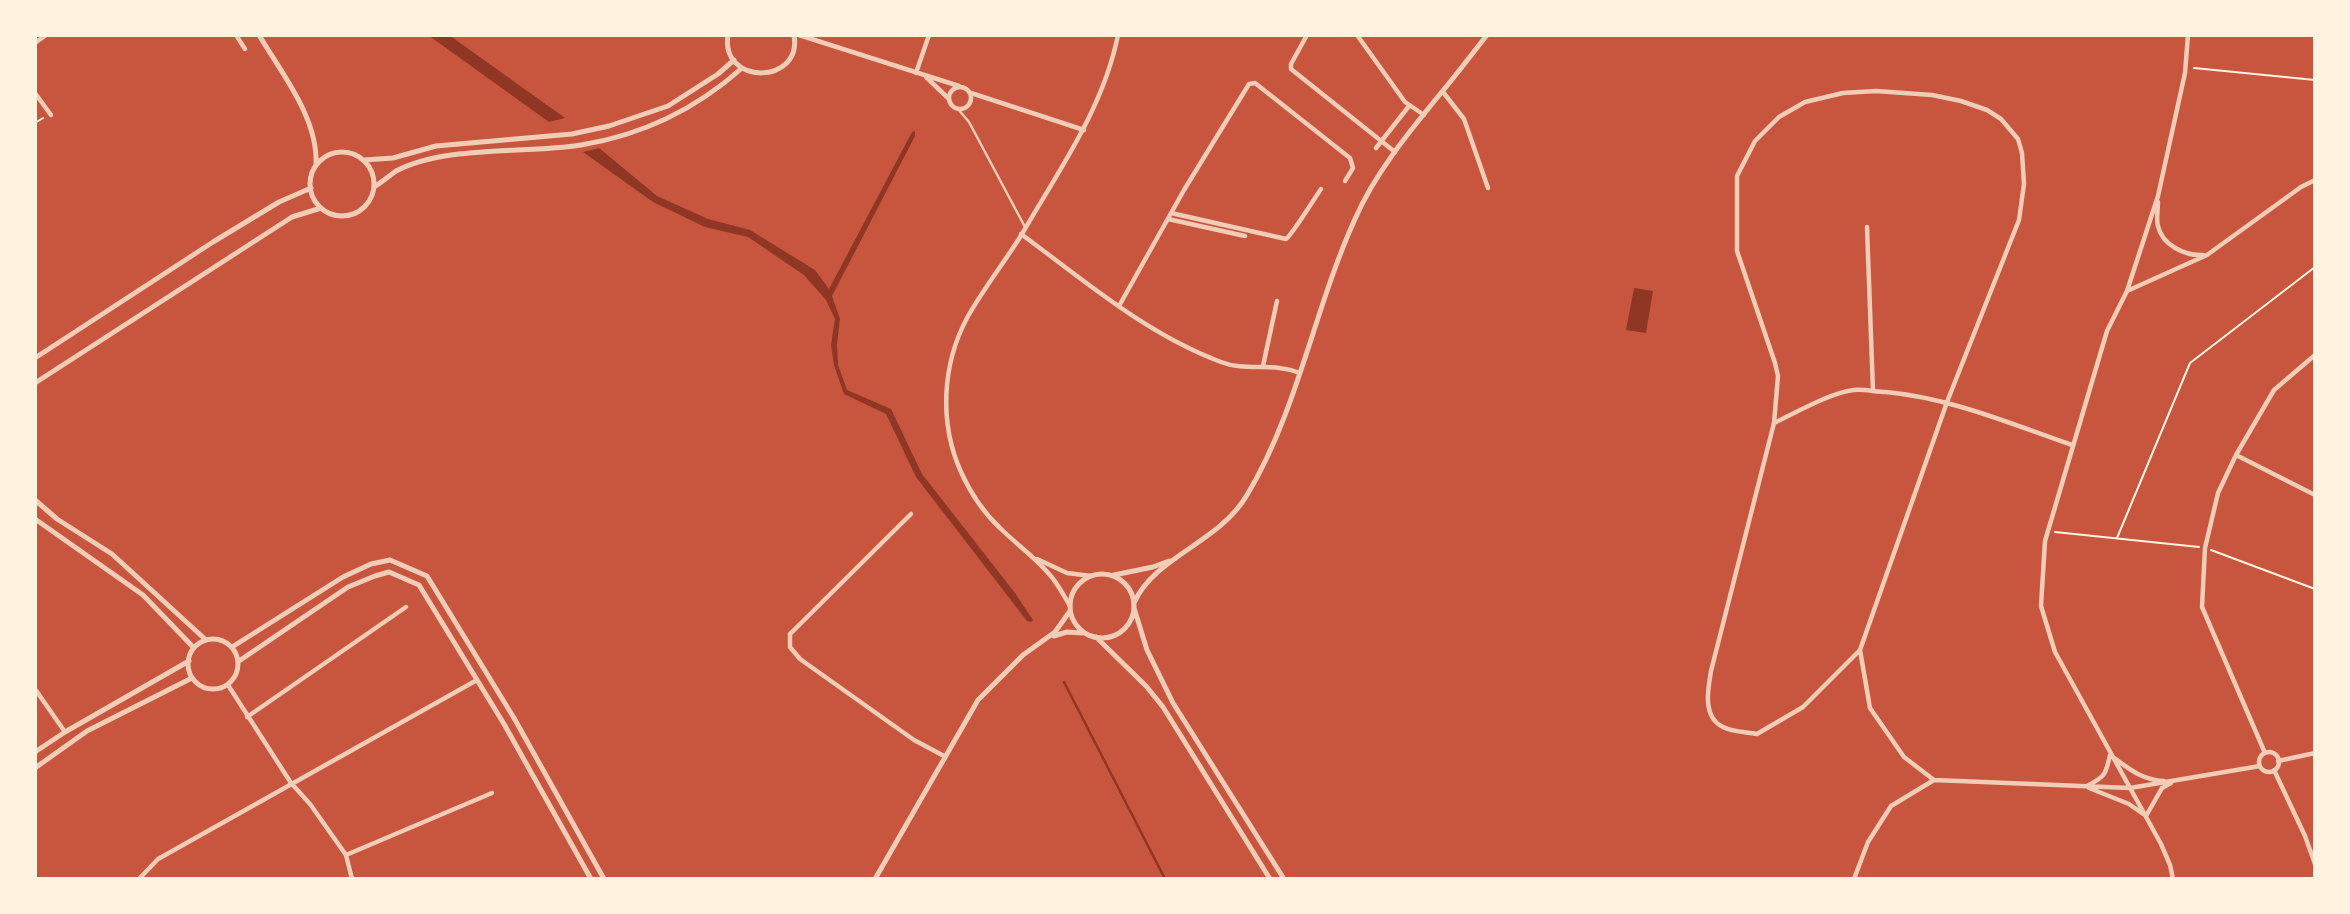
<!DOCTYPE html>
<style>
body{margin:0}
#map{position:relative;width:2350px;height:914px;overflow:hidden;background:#c8553d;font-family:"PT Sans Narrow",sans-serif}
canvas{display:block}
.frame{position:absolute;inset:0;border:37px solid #fff3e0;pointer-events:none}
</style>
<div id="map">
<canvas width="2350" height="914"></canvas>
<div class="frame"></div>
</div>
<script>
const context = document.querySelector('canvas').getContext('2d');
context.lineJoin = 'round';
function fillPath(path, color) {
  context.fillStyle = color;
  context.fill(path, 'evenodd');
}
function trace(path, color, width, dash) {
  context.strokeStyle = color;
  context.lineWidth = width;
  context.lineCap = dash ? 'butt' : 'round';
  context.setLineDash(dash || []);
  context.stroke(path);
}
const water = new Path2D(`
 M428 35H449L565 118 549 122Z
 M915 131V136L832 296 840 319 837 344 838 365 847 390 891 409 922 474 1015 593 1033 620 1031 622 1027 621 916 477 886 414 844 394 834 365 831 345 835 319 826 300 804 275 748 237 705 227 653 202 583 152 599 148 657 196 708 219 750 230 815 270 829 289 912 132Z
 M1634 288 1653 291 1646 333 1626 330Z`);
const stream = new Path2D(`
 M1064 682 1165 879`);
const path = new Path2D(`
 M2194 68 2315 80
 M35 123 43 118
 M2055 532 2199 547
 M2117 538 2190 363 2315 267
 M2211 550 2315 589`);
const pedestrian = new Path2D(`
 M958 109 969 122 1025 227`);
const minor = new Path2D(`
 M236 35 245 49
 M799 35 959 86
 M1307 35 1291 64V69L1395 152
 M1357 35 1405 102 1424 115
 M35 43 46 35
 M916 73 929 35
 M926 77 949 99
 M949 98a11 11 0 1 1 22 0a11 11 0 1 1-22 0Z
 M1443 92 1464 119 1488 188
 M35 93 51 115
 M971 93 1084 130
 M1376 148 1409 106
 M2158 202C2158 210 2156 219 2158 226 2162 245 2185 256 2203 255
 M1171 213 1286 239C1292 235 1314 199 1321 189
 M1168 219 1245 236
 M1867 227 1873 391
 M1021 234C1085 281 1146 334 1221 362 1246 372 1273 362 1300 373
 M2127 291 2207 255 2301 187 2315 180
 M1119 306 1184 190 1249 84 1255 83 1350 158 1353 168 1345 181
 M1263 366 1277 301
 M1774 423C1795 413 1832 392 1854 390 1864 389 1876 392 1886 392 1951 398 2011 424 2072 445
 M2236 455 2315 495
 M911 514 790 634V647L800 659 914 740 944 756
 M1037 559 1067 573 1091 576
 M1070 606C1064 596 1058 584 1050 575 1035 557 1016 544 1000 528 984 513 970 492 961 472 939 423 942 365 967 318 983 289 1004 263 1022 234 1059 170 1103 109 1118 35
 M1860 650 1803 707 1757 734C1747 732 1732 732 1723 727 1702 717 1708 689 1711 671L1774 423 1778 376 1775 363 1737 251V176L1755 141 1779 117 1805 102 1843 93 1876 91 1932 95 1961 101 1987 110 2001 119 2018 139 2022 153 2024 184 2019 220 1947 402 1860 650 1870 708 1904 757 1934 780 2130 788 2260 766
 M228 685 291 783 310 804 346 855 352 879
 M35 689 65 732
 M247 717 406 607
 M2259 762a10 10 0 1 1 20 0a10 10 0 1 1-20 0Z
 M2265 753 2202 607 2205 548 2218 493 2236 455 2274 390 2315 355
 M2278 761 2315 753
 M2274 770 2305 836 2315 864
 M2087 786C2105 777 2106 774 2110 755 2128 768 2141 780 2164 781
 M2089 788 2129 804 2146 816 2162 788 2171 783
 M346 855 492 793
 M139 879 158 859 477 680
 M1854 879 1868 842 1891 806 1934 780
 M2173 879 2170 865 2161 844 2055 652 2041 606 2045 541 2107 331 2127 291 2158 196 2185 73 2188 35`);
const tertiary = new Path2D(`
 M259 35C282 74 318 118 316 164
 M728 35C720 86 803 85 794 35
 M310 184a32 32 0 1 1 64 0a32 32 0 1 1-64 0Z
 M364 160 393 158 436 146 572 134 609 126 668 106 718 74 734 60
 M374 187C382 182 389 176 396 171 447 145 525 154 581 145 643 135 695 110 742 68
 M35 358 213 242 279 202 311 188
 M35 383 292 217 321 208
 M35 500 57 519 112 554 206 640
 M35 519 143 595 194 648
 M1070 606a32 32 0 1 1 64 0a32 32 0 1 1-64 0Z
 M1114 575 1153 567 1169 561
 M1134 603C1155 556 1218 544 1247 495 1298 410 1314 309 1355 219 1375 173 1409 132 1441 93 1457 74 1472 54 1487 35
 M1134 608 1147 650 1173 703 1284 879
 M1054 636 1067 632 1082 633
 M1096 637 1146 686 1163 707 1270 879
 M188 664a25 25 0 1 1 50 0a25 25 0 1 1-50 0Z
 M232 647 343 577 371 564 390 560 427 576 514 718 604 879
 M239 661 348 587 375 576 389 572 419 585 504 724 591 879
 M35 752 65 732 189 661
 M35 768 87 731 192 678
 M875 879 978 700 1023 655 1055 632 1070 611`);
fillPath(water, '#8f3625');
trace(stream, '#8f3625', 2.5);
trace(path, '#fff3e0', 2);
trace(pedestrian, '#f1ccb7', 2.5);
trace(minor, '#f1ccb7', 4.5);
trace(tertiary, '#f1ccb7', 5);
</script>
